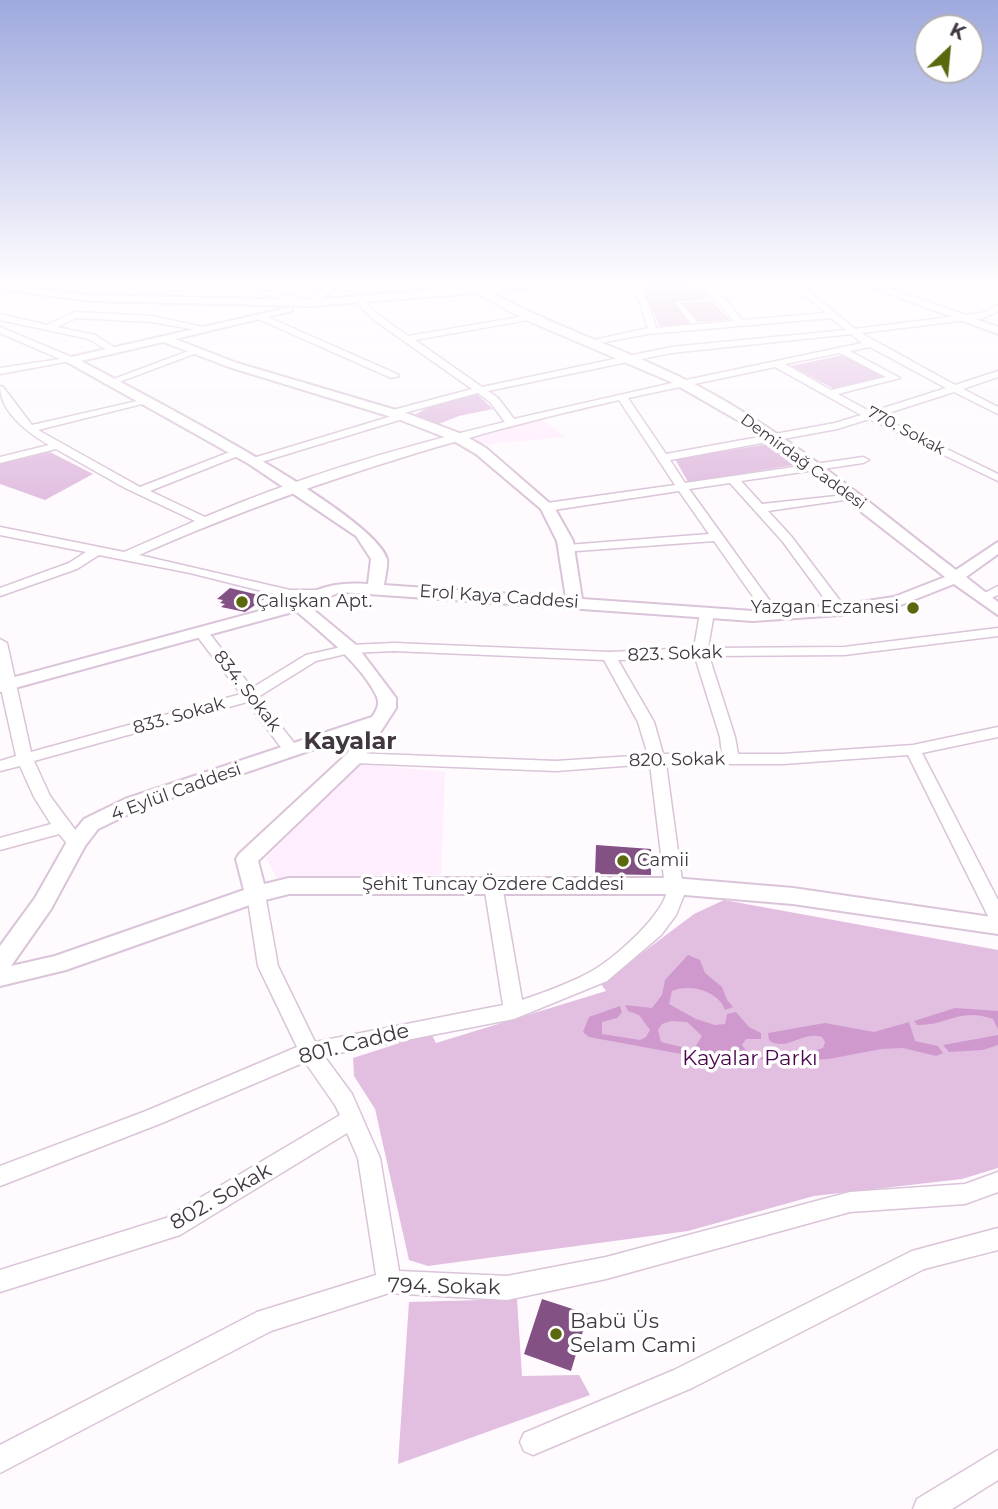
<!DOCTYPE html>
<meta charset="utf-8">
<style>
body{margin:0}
#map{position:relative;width:998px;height:1509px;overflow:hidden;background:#fefafe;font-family:Montserrat,sans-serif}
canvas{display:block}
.north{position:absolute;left:914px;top:14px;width:70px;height:70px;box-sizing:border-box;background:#fff;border:2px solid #b3afb3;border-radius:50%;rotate:26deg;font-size:19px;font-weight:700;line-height:28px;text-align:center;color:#403740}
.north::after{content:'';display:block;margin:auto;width:24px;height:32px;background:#5c680d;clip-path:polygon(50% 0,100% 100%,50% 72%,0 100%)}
</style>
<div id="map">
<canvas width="998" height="1509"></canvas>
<div class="north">K</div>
</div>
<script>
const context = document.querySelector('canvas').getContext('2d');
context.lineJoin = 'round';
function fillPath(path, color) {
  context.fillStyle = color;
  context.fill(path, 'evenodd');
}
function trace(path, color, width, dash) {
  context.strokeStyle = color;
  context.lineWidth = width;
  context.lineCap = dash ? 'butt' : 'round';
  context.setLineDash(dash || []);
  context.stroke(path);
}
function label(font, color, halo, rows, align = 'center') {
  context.font = font + ' Montserrat,sans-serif';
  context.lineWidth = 7;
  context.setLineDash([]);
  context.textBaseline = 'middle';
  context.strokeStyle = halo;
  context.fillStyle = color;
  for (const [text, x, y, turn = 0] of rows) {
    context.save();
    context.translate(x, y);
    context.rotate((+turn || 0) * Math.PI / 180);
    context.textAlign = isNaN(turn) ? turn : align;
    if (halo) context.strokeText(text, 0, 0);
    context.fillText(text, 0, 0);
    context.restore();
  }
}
const built = new Path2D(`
 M541 418 566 437 479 445 475 435Z
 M358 764 445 772 441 875 277 878 266 858Z`);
const green = new Path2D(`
 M641 285H693L712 299 675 302 691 324 660 327Z
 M712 301 730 320 697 322 681 303Z
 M843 355 892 380 840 392 791 366Z
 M477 394 493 409 459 416 434 426 414 419V415L433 405Z
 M768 444 795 465 688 482 675 459Z
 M50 452 93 474 45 500 0 484V464Z
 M724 900 998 950V1168L962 1179 814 1196 688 1231 428 1266 409 1260 375 1109 354 1076 353 1058 431 1033 436 1043 606 991 601 984 694 914Z
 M517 1299 522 1376 579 1375 590 1395 398 1464 409 1302Z`);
const water = new Path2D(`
 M688 955 700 960 705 973 722 987 727 1000 733 1007 725 1010C719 991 689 983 672 991L669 1004 696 1019 715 1025 725 1024 727 1014 736 1012 749 1027 761 1033V1039H746L742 1045C757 1069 802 1055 823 1048L825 1042 822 1037C802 1030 786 1053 769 1040L768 1033 825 1023 874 1032 909 1022 915 1041 938 1046 943 1053 936 1056 903 1048 881 1049 829 1059 776 1062 727 1052 692 1056 589 1037 583 1032 589 1017 620 1006 622 1012 617 1018 602 1022V1034L640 1040 646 1037 650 1030 639 1015 628 1011 625 1005 652 1008 662 995 665 980ZM671 1021 687 1022 702 1036 693 1050 661 1042 658 1030 662 1024Z
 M955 1008 998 1011V1029L993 1019C960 1007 947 1026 917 1025L914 1021Z
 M998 1035V1045L983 1050 949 1052 943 1045Z`);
const building = new Path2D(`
 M230 588 267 597 245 612 221 607 225 604 220 603 223 600 217 599Z
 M596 845 651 849V875L595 874Z
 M542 1299 588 1314 571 1371 524 1354Z`);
const minor = new Path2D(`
 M224 285H240L310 300 330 285H339L312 306Z
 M628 285H636L647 300 656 328 734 321 718 302 698 285C718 285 731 306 742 320L826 313 793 285H802L855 329 982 313 998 305V311L984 318 861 333 955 385 998 371V377L963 389 998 407V414L954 392 879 416 998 474V481L869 419 837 429 670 460 685 483 863 457 869 460 863 463 741 481 762 504 855 494 857 496 851 499 768 511 791 536 847 610 840 614 835 613 783 542 730 483 689 489 780 615 773 619 768 618 714 541 563 552V546L567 545 709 534 679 491 547 511 541 507 547 503 675 485 619 400C454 437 294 487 139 555L290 590H323V596L290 598 190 573 99 555 77 569 0 596V588L69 563 86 552 0 535V527L124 552 195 521 125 488 56 449 0 463V457L49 445C28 433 0 412 0 386L3 387 32 425 146 399V403L38 430 140 487 235 450H243V454L150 491 205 517C301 476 404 446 505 422L490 402 478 393 404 413 407 416 406 418 258 463H250V459L392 416 388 413 389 411 472 389 374 320 355 302V298H361L380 316 408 336 531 315V319L528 320 415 340 482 387 671 347 846 330 831 318 648 334 589 345V341L648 328 639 300ZM851 334 862 343 681 381 514 419 498 398 488 391 671 353ZM870 347 946 388 871 412 838 394 900 378 850 351ZM840 353 886 377 831 390 785 364ZM775 367 861 415 835 423 666 454 628 398Z
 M75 312 152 316 212 329 208 332 152 322 76 318 57 327 95 335 117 349 119 351 114 354 89 339 0 320V314L47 325Z
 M261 314 397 374 399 376 391 378 258 319V315Z
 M0 327 74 358 76 360 0 374V368L60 359 0 333Z
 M194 349 202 351 111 385 103 383Z
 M998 586V595L982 602 975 598Z
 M707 609 714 613 708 648 844 647 998 628V636L844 655 709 656 735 737 738 754H783L913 745 998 727V737L922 753 998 900V925L992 923 989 918 908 755 783 764H666L684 895 676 915 661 935 607 981 514 1019 324 1056 352 1094 380 1158 399 1271 507 1276 606 1257 850 1192 965 1184 998 1172V1192L965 1204 850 1212 606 1279 507 1300 389 1293 271 1331 0 1473V1445L257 1312 376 1275 358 1158 347 1133 180 1235 0 1292V1270L166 1218 340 1115 335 1105 305 1062 162 1123 0 1186V1166L146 1111 297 1047 258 966 247 894 250 890H262L265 894 278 966 315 1042 503 1005 484 885 487 881H499L502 885 522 1000C545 992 571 983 592 971 615 958 658 919 666 895L650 764 556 771 354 763 346 758 354 753 556 761 648 755 638 722 604 660 394 651 350 653 316 661 258 697 298 748 300 751 298 754H286L247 702 34 761 50 796 85 843 82 847H70L59 834 0 850V838L51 824 34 797 20 766 0 771V761L16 756 0 684V639L7 643 31 752 241 694 194 632 201 628 206 629 252 688 306 655 350 645 394 643 609 652 694 648 700 613ZM695 657 720 737 722 754H663L654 722 618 660Z
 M998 1228V1250L924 1269 692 1388 533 1455 524 1451 520 1442 524 1433 674 1370 912 1251Z
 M998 1450V1480L952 1509H913L917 1499Z`);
const tertiary = new Path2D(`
 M0 285 90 295 312 300 476 286 549 285 490 292C551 325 616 346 678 376 780 425 867 502 956 570L998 542V554L966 577 998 602V615L954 584 898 606 840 615 753 621 340 592 309 606 356 645 396 698V708L361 762 258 861 264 884 289 878H673L793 888 998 918V934L793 904 673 894H289L261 901 66 970 0 986V946L35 898 69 838 84 819 125 799 372 717C376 711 380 705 377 697 363 666 322 633 296 611L0 692V681L293 602C319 586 339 582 368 584L371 559 356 536 249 464 67 362V358L292 307V311L175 339 237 363 406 413 462 434 486 448 554 507 573 541 582 599 753 611 840 605 894 597 945 577 760 433 671 382 524 319 476 293 312 306 90 301 0 289ZM163 342 229 367 398 419 452 440 476 454 541 509 557 541 566 598 384 585C385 578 388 566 387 559 374 512 133 389 81 361ZM361 733 347 754 239 854 236 859 244 890 55 956 11 966 51 909 85 846 98 829 139 809Z
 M866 285H881L998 327V334Z`);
const markers = [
 [242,602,7,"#5c680d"],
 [913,608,7,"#5c680d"],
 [623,861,7,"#5c680d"],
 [556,1334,7,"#5c680d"]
];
const farStreetnames = [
 ["770. Sokak",906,431,28],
 ["Demirdağ Caddesi",803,462,36]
];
const streetNames = [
 ["Erol Kaya Caddesi",499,597,4],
 ["823. Sokak",675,654,-2],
 ["834. Sokak",247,691,52],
 ["833. Sokak",179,716,-16],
 ["820. Sokak",677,760,-1],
 ["4 Eylül Caddesi",176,792,-20],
 ["Şehit Tuncay Özdere Caddesi",493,885]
];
const poiNames = [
 ["Çalışkan Apt.",256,602],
 ["Yazgan Eczanesi",899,608,"right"],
 ["Camii",637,861]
];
const nearStreetnames = [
 ["801. Cadde",354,1044,-14],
 ["802. Sokak",221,1197,-30],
 ["794. Sokak",444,1287,1]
];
const nearParknames = [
 ["Kayalar Parkı",750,1059]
];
const nearPoinames = [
 ["Babü Üs",570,1322],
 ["Selam Cami",570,1346]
];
const districtNames = [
 ["Kayalar",350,742]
];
fillPath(built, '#ffeefe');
fillPath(green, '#e2bfe1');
fillPath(water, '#cf99ce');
fillPath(building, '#835183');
trace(minor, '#dac4d9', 3);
trace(tertiary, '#dac4d9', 4);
fillPath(minor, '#fff');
fillPath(tertiary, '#fff');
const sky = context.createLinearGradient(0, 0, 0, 496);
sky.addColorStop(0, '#9ea9de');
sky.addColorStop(0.57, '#fffdff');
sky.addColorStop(1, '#fffdff00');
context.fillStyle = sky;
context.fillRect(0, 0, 998, 496);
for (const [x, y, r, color] of markers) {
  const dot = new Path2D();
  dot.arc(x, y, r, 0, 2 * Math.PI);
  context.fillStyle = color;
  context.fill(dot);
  trace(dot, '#fff', 2.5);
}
label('16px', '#403740', '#fff', farStreetnames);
label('18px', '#403740', '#fff', streetNames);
label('18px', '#403740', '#fff', poiNames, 'left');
label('21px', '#403740', '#fff', nearStreetnames);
label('21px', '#4a074c', '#fff', nearParknames);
label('21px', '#403740', '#fff', nearPoinames, 'left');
label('bold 24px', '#403740', '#fff', districtNames);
</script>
